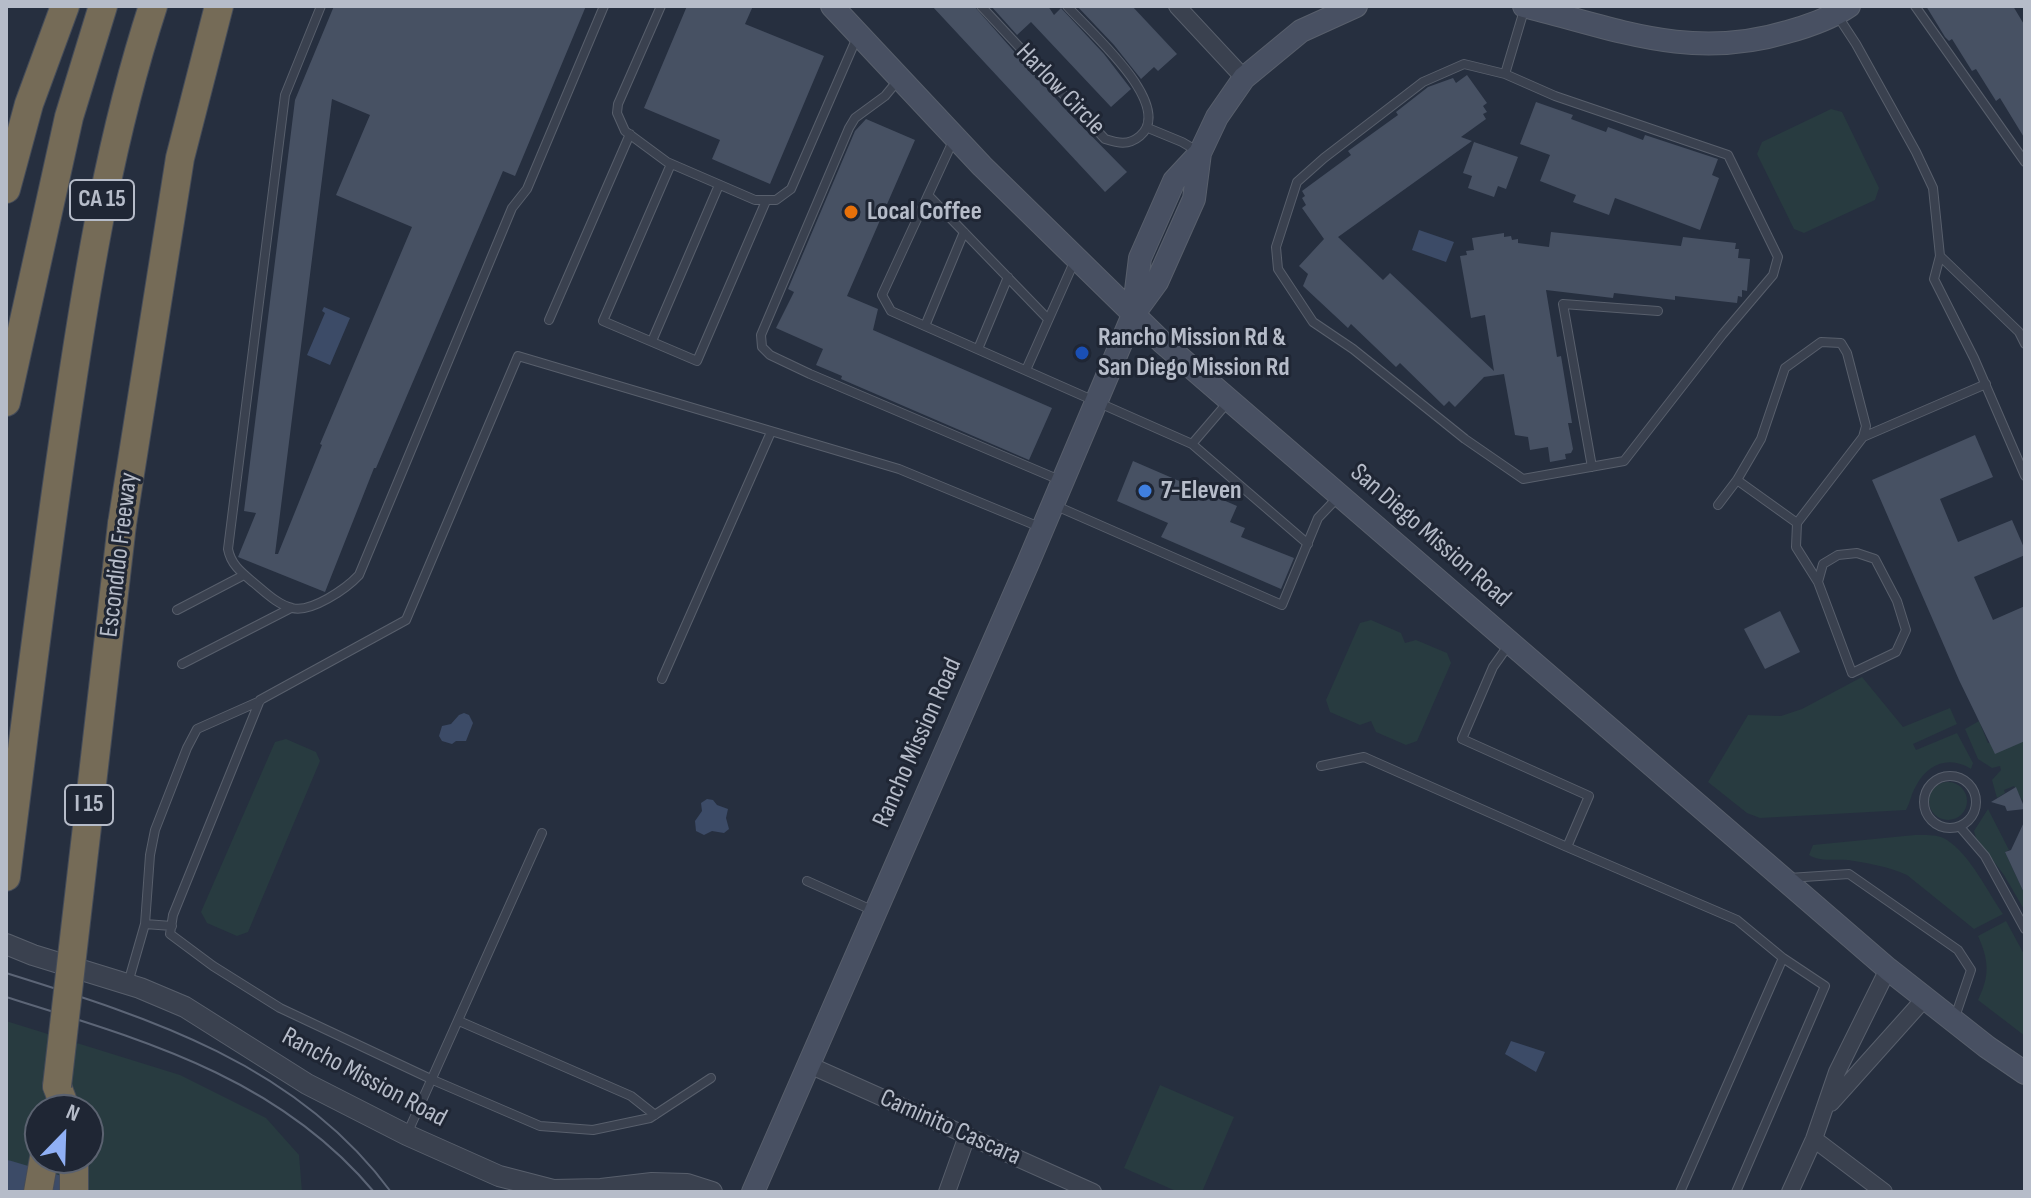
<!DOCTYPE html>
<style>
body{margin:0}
#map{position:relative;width:2031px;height:1198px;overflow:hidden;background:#262f3f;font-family:"Sofia Sans Condensed",sans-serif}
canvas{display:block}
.frame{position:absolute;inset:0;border:8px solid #b6bcc9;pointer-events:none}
.north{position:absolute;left:24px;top:1094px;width:80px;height:80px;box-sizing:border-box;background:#1f2634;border:2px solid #5b6270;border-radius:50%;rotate:23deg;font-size:22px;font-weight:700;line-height:32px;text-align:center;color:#b6bcc9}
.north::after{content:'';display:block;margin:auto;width:28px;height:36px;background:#90b0f5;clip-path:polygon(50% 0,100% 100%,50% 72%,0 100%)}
</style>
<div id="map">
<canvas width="2031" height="1198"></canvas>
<div class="frame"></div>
<div class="north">N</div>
</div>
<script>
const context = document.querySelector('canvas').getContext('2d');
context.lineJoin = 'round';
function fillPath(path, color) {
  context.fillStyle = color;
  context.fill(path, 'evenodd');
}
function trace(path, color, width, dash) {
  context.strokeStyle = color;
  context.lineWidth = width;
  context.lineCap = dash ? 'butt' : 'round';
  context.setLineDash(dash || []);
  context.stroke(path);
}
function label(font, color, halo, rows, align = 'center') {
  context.font = font + ' "Sofia Sans Condensed",sans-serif';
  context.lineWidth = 6;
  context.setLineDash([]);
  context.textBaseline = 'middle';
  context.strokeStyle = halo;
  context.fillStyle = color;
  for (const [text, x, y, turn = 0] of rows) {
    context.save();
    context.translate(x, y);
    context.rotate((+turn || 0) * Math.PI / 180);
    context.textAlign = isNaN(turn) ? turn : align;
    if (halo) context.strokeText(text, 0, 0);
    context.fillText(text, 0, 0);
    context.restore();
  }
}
const green = new Path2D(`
 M1831 109 1842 112 1879 188 1875 200 1804 233 1794 229 1757 154 1762 142Z
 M1371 620 1401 633 1405 643 1416 640 1447 653 1451 663 1417 741 1406 745 1376 732 1371 721 1360 725 1330 712 1326 700 1360 623Z
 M1862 677 1903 727 1950 708 1957 724 1913 744 1916 750 1957 733 1973 763 1971 769C1950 755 1927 764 1916 786 1911 794 1910 803 1906 810L1760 818 1747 813 1708 782 1748 715 1781 716 1802 709Z
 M1979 721 1988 743 2025 741V799L2022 800 2014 786 2004 790 2005 793 1997 798 1992 780 2001 770 2000 766 1992 768 1978 759 1965 729Z
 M286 739 316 752 320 761 248 932 237 936 207 923 201 912 275 742Z
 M1929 801a19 19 0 1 1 38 0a19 19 0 1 1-38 0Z
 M1988 809 2009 850 2005 852 2025 895V911L2004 875 1976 838 1974 831Z
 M1915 835C1926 835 1938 834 1947 840 1971 856 1987 891 2003 914L1974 929 1907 875C1890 867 1868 863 1848 860 1835 859 1820 862 1809 855L1813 845Z
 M2006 921 2025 956V1036L1978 1000C1990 976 1989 960 1978 936Z
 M6 1021 180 1075 266 1118 299 1155 302 1192H6ZM40 1110H88V1158H40Z
 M1160 1085 1234 1117 1202 1192H1178L1124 1168Z`);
const water = new Path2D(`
 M1419 230 1454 242 1446 262 1412 250Z
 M324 307 350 318 330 365 307 355 325 313 322 311Z
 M464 713 469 715 473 723 466 741H456L452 744 442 741 439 736 442 726 451 724 459 715Z
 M707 799 713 800 717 805 728 809 726 818 729 829 724 833 712 831 704 835 696 831 695 821 702 811 701 803Z
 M1511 1041 1545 1052 1536 1072 1505 1054Z`);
const river = new Path2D(`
 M6 1176 60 1192`);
const building = new Path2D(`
 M334 6H586L515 176 503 171 376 468H374L325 592 238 557 256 513 244 511 295 100ZM332 99 370 115 336 195 412 227 320 444 322 445 278 554H275Z
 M687 6H753L745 24 824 56 770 184 712 159 720 140 644 108Z
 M932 6H974L1064 108 1127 172 1105 192Z
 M991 6H1048L1054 15 1061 8 1104 54 1131 89 1111 107 1031 22 1017 35Z
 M1077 6H1132L1177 54 1158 71 1154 67 1141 79 1114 45Z
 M1926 6H2013L2025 26V139L2000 98 1996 101 1976 69 1972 71 1952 39 1949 41 1945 37Z
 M1467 75 1487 103 1483 106 1487 112 1483 114 1486 119 1461 137 1472 141 1338 237 1383 280 1390 273 1494 371 1485 315 1471 318 1460 256 1467 255 1466 251 1474 250 1472 238 1504 233V237L1511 236 1512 240 1518 239V243L1549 247 1551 232 1681 246 1683 237 1736 243 1735 249H1739L1738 258 1750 259 1747 291 1742 290V297L1738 296 1737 303 1675 296V300L1614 293 1613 298 1546 290 1557 357 1561 356 1572 423H1568L1573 449 1571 453 1565 454 1566 459 1550 462 1548 447 1530 450 1528 437 1515 435 1504 374 1484 377 1455 407 1449 401 1444 406 1400 363 1396 367 1351 324 1348 328 1303 286 1308 274 1299 266 1324 239 1302 208 1306 205 1302 198 1305 196 1302 191 1351 155 1348 151 1398 115 1396 112 1428 87 1453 78 1456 83Z
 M1536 102 1573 115 1571 119 1606 132 1608 127 1643 140 1645 135 1718 159 1712 175 1719 178 1700 230 1615 198 1609 215 1573 202 1576 195 1540 181 1550 155 1520 144Z
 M866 119 915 140 847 296 878 309 873 330 1052 408 1029 460 841 379 842 376 816 365 823 349 776 328 794 292 788 289 855 131Z
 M1474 142 1518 157 1506 189 1498 186 1494 197 1468 188 1472 176 1463 173Z
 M1975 435 1993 477 1940 499 1958 542 2012 520 2025 550V555L1974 577 1993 620 2025 606V741L1995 754 1959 680 1872 480Z
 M1133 461 1237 506 1230 522 1245 528 1241 537 1294 558 1281 589 1161 537 1168 523 1117 501Z
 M1780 611 1800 652 1765 669 1744 629Z
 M2016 787 2025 809 2007 811 2005 806 1991 802Z
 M2025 820V895L2005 852 2011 850Z`);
const service = new Path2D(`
 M321 6 285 95 228 549C231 565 242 573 254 583 265 592 278 605 292 608 311 613 346 589 359 575L512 208 527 189 604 6
 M661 6 618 104 617 113 625 131 667 162 755 200H776L791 189 858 35
 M981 6 1105 139C1118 143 1128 146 1140 136 1176 105 1088 30 1067 6
 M1915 6 2025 162
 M1837 15 1856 44 1916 152 1933 188 1940 256
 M1505 74 1555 96 1728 155 1778 257 1773 275 1722 335 1624 461 1523 479 1465 439 1353 349 1313 322 1278 269 1276 247 1297 182 1324 158 1423 82 1464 64 1505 74 1525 7
 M899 79 885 96 855 118 849 128 761 335 762 347 770 355 810 374 1062 481
 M1148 128 1182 142 1199 152
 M953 141 882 295 891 311 1192 444
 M671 164 603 321 697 361 766 201
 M928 195 1048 319
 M549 320 630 134
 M925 326 964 232
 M652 341 719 185
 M2025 344 2019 332 1940 256 1934 279 1974 358 2025 476
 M978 349 1008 277
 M1026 370 1075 260
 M1228 402 1192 444 1308 544
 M1863 437 1986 384
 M1592 467 1563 304 1658 311
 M1737 480 1797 523 1796 547 1818 582
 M1054 505 1282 605 1318 518 1340 495
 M1718 505 1737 480 1761 439 1785 368 1821 342 1841 343 1847 353 1866 426 1863 437 1797 523
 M1857 553 1875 559 1897 601 1906 630 1896 652 1852 673 1818 582 1823 564 1838 555Z
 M177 610 244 575
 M182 664 291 608
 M662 679 771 432
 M1321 766 1364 757 1567 847 1589 796 1462 739 1493 667 1510 643
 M1924 802a26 26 0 1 1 52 0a26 26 0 1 1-52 0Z
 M1960 827 1985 856 2025 929
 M1567 847 1737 920 1783 958 1680 1192
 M1789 878 1849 874 1958 950 1971 970 1954 1020
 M807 881 874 911
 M145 924 172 926
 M128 983 145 924 150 855 155 830 187 748 197 729 260 701
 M459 1021 631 1096 655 1115
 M711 1078 650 1118 593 1130 540 1126 433 1080 280 1008 213 966 170 934 173 915 260 700 406 620 518 356 899 469 1042 528
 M407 1134 542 833
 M1736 1192 1825 986 1783 958`);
const minor = new Path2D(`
 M1177 6 1244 78
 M807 1064 1093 1192
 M1831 1103 1925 998
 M1814 1139 1884 1192
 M947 1192 967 1136
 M1790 1192 1814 1139 1837 1072 1888 969`);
const tertiary = new Path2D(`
 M6 944 33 955 140 988 185 1007 307 1084 407 1135 499 1176 553 1190 601 1189 652 1183 687 1184 712 1192`);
const secondary = new Path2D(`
 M832 6 982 166 1162 342 1888 969 1987 1047 2025 1073
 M1524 6C1616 29 1691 61 1787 32 1809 26 1830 19 1849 6
 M1200 153 1194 199 1157 282 1133 315 1140 258 1174 181 1200 153 1217 117 1244 78 1301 31 1356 6
 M753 1192 1028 563 1133 315`);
const motorway = new Path2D(`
 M6 189 29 104 65 6
 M6 402 69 117 103 6
 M122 524 180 158 219 6
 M6 877C26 719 45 560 69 402 89 268 111 135 153 6
 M57 1086 66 1110
 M74 1158V1192
 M38 1192 44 1158`);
const tram = new Path2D(`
 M6 973C150 1018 297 1064 391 1192
 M6 997C143 1040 278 1077 374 1192`);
const motorwayBridge = new Path2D(`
 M57 1086 122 524`);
const markers = [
 [851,212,8,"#e8710a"],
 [1082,353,8,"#1a4fb4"],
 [1145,491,8,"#3f7fe0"]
];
const shields = [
 [102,200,64],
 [89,805,48]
];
const shieldNames = [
 ["CA 15",102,200],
 ["I 15",89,805]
];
const streetNames = [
 ["Harlow Circle",1060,90,46],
 ["San Diego Mission Road",1430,536,41],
 ["Escondido Freeway",120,555,-83],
 ["Rancho Mission Road",918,743,-66],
 ["Rancho Mission Road",364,1078,28],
 ["Caminito Cascara",950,1128,24]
];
const poiNames = [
 ["Local Coffee",867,212],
 ["Rancho Mission Rd &",1098,338],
 ["San Diego Mission Rd",1098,368],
 ["7-Eleven",1161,491]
];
fillPath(green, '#283b40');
fillPath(water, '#3c4b67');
trace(river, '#3c4b67', 32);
fillPath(building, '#475163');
trace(service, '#585f6c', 10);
trace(minor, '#585f6c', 18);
trace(tertiary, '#585f6c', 22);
trace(secondary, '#585f6c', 24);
trace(motorway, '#454c59', 30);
trace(service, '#3a414f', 8);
trace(minor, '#3a414f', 16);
trace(tertiary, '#3a414f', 20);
trace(secondary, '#485062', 22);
trace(motorway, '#756b57', 28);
trace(tram, '#5c6576', 2);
trace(motorwayBridge, '#454c59', 30, []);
trace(motorwayBridge, '#756b57', 28);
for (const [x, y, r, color] of markers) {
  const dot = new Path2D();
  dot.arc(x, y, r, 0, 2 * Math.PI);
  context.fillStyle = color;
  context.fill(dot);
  trace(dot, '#1f2634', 3);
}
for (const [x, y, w] of shields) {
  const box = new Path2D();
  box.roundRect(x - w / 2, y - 20, w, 40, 6);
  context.fillStyle = '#1f2634';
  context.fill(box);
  trace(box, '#b6bcc9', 2);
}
label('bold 24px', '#b6bcc9', null, shieldNames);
label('26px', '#b6bcc9', '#1f2634', streetNames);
label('bold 26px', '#b6bcc9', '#1f2634', poiNames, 'left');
</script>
